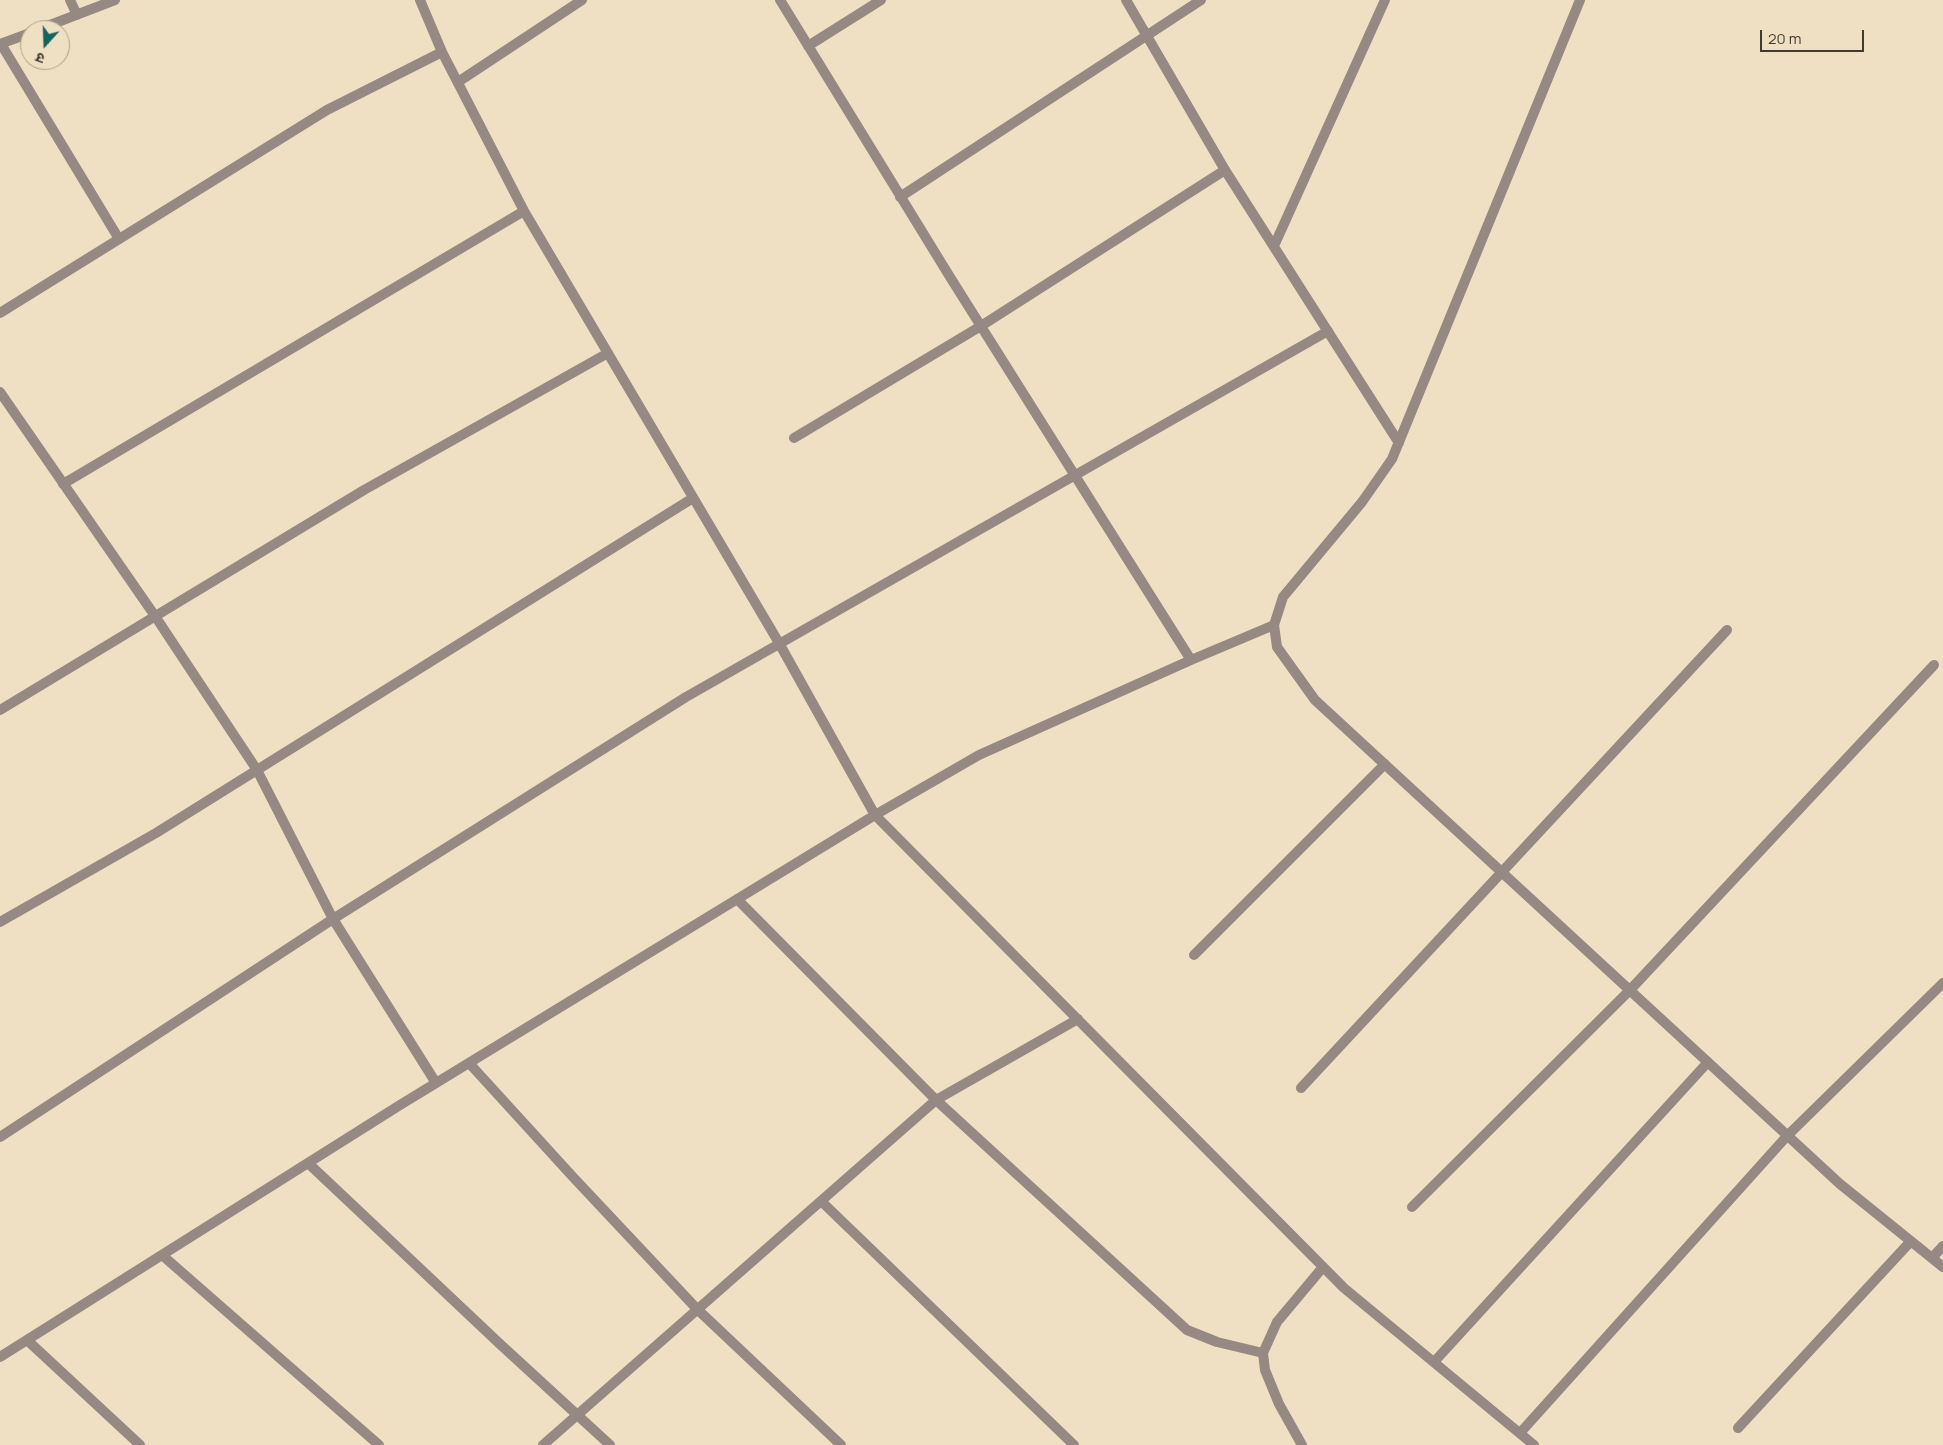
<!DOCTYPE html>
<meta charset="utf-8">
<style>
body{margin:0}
#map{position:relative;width:1943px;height:1445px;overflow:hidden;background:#efe0c3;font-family:Manrope,"Noto Sans Devanagari",sans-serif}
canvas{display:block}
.north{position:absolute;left:20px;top:20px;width:50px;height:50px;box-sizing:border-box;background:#efe0c3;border:1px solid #a99e88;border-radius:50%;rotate:200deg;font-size:14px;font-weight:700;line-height:20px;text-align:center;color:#413b2f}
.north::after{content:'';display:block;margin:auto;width:18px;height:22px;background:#166460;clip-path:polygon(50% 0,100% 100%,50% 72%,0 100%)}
.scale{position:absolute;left:1760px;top:30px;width:104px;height:22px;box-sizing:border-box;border:2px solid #413b2f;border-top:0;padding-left:6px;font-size:15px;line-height:18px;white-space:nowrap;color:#413b2f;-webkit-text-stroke:4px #efe0c3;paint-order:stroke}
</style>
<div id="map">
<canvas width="1943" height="1445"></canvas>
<div class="north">उ</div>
<div class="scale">20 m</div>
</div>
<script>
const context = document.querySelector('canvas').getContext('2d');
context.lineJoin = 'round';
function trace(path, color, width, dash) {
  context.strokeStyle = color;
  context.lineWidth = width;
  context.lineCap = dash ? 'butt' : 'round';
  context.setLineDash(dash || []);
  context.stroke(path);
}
const street = new Path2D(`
 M70 0 77 15
 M420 0 442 52 524 211 779 643 875 815 1344 1288 1534 1445
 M780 0 950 277 1191 660
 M1126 0 1225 170 1399 443
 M1580 0 1392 459 1362 502 1283 597 1274 625 1277 647 1315 700 1840 1184 1943 1267
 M37 30 115 0
 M0 44 30 33
 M1 44 119 239
 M808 46 881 0
 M458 82 582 0
 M900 197 1201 0
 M1274 246 1385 0
 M0 313 327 110 442 52
 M0 392 155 616 257 770 333 919 436 1083
 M794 438 981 326 1225 170
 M63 484 524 211
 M0 710 364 490 608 353
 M737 899 936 1100 1187 1330 1217 1342 1263 1353
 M0 922 156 833 693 498
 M1194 955 1385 764
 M469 1063 573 1177 697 1309 841 1445
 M1301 1088 1727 630
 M0 1137 333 919 686 697 1328 331
 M308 1163 501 1345 610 1445
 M821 1201 1074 1445
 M1412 1207 1630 990 1934 665
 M162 1255 379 1445
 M1932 1258 1943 1246
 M27 1340 140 1445
 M0 1357 400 1105 875 815 979 755 1191 660 1274 625
 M1434 1362 1708 1062
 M1738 1428 1911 1241
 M1520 1433 1787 1136 1943 983
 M543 1445 936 1100 1078 1019
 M1302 1445 1279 1404 1265 1370 1263 1353 1277 1322 1323 1267`);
trace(street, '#968882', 10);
</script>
